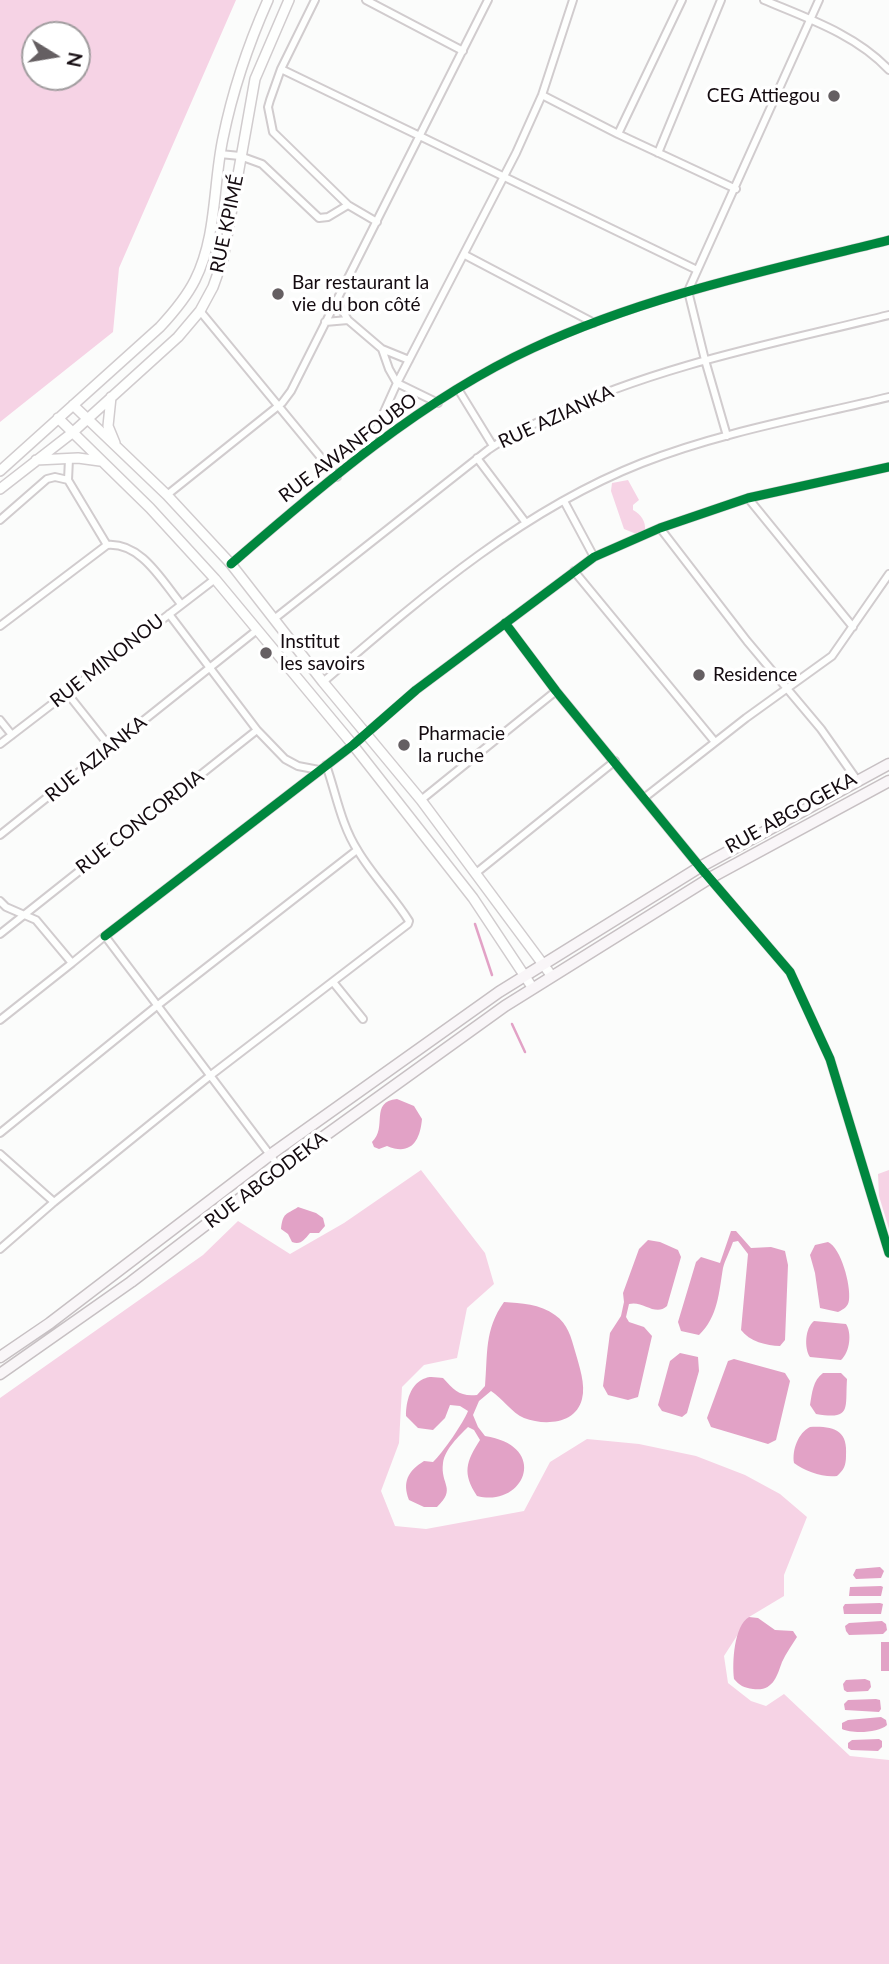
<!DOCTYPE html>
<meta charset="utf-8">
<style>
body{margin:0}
#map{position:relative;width:889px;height:1964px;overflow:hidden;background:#fbfcfb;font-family:Lato,sans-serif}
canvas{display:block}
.north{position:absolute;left:21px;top:21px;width:70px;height:70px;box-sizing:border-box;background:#fff;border:2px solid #a19d9f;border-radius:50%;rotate:101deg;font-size:19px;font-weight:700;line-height:28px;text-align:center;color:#140b10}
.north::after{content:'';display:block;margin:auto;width:24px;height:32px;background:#655f62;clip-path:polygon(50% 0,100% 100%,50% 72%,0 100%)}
</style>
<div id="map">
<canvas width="889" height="1964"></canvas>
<div class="north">N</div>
</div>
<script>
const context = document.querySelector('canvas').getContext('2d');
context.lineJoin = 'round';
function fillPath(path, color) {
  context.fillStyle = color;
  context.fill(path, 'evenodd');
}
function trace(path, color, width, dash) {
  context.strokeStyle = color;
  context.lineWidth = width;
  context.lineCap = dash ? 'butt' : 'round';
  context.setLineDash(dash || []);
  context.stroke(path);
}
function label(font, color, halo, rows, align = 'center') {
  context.font = font + ' Lato,sans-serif';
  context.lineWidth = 7;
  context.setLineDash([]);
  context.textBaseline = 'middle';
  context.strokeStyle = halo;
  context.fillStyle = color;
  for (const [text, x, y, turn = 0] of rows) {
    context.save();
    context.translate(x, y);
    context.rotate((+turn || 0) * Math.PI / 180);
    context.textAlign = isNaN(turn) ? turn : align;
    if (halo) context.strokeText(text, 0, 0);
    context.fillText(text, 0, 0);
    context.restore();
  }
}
const green = new Path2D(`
 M0 0H236L119 268 113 332 0 422ZM35 35H77V77H35Z
 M628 480 639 500 633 505V510C641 514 646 522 645 530L639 535 624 529 611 491 612 483Z
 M421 1170 485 1253 494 1284 467 1308 457 1358 424 1365 402 1387 399 1443 381 1491 395 1526 426 1529 524 1511 550 1462 587 1439 639 1444 696 1456 745 1475 780 1494 807 1517 784 1575V1596L749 1617 724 1656 728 1683 751 1701 766 1706 784 1694 850 1756 889 1760V1964H0V1398L203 1255 238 1221 290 1254 344 1223Z
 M889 1170V1229L879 1196 878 1174Z`);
const water = new Path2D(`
 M397 1099 414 1106 422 1119C420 1141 411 1156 387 1146L379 1149 374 1147 372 1142C388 1127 369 1102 397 1099Z
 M298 1207 316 1213 323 1218 325 1226 319 1233H310C304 1240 301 1245 292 1242L288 1234 281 1229C283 1212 286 1215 298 1207Z
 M731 1231H736L751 1248 771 1247 785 1251 788 1265 785 1340 780 1346C767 1346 749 1341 741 1330L748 1254 738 1241 733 1242C730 1251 725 1260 723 1268 719 1292 718 1317 699 1335L681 1331 678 1322 696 1262 701 1257 720 1263Z
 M648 1240 660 1242 678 1250 681 1257 667 1306C655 1317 643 1300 629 1304L626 1317 629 1322 644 1327 652 1336 638 1397 628 1400 608 1395 603 1386 610 1333 621 1316 624 1302 623 1293 639 1249Z
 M828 1242C841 1248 851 1285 849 1300 848 1307 844 1309 838 1312L820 1308 815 1273 810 1255 815 1245Z
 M504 1302C521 1303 540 1304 555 1315 568 1324 571 1337 575 1351 579 1365 586 1385 582 1399 576 1424 545 1426 524 1418 512 1413 502 1398 491 1391L479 1401 473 1415 478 1427 485 1436C550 1446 525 1508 477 1496 462 1473 466 1462 480 1440L474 1430 468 1427C459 1436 445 1449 443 1463 440 1485 457 1488 437 1507H424L409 1500C402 1482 408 1471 424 1461L433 1462C442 1454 464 1422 468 1411L460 1406 450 1405 445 1418 433 1430 418 1428 406 1416C406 1402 410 1383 426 1378 430 1376 439 1378 443 1378 454 1390 460 1397 477 1395L485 1386C488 1354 484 1330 504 1302Z
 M814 1321 846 1324C852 1333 850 1352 841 1360L810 1357C804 1348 805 1328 814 1321Z
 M680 1353 698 1357 699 1371 687 1413 682 1417 662 1411 658 1405 670 1361Z
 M734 1359 785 1373 790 1381 776 1440 768 1444 711 1427 707 1418 728 1361Z
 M823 1373H841L847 1379C845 1409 852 1420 816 1414L810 1405C812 1393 813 1380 823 1373Z
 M810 1427C834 1426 848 1430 846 1456 846 1465 844 1470 837 1476 824 1478 804 1471 794 1463 792 1450 798 1433 810 1427Z
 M880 1567 884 1571 881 1578 856 1579 853 1575 856 1569Z
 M881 1586 883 1587 881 1596H849L850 1587Z
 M880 1603 883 1604 881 1614H844L843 1607 845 1604Z
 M749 1617 758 1618 775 1630 793 1631 797 1637C792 1645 786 1653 782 1662 777 1676 773 1692 753 1689 744 1688 739 1685 734 1679 732 1662 734 1626 749 1617Z
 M882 1621 886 1624 887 1630 883 1634 849 1635 846 1631 845 1626 849 1623Z
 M881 1642H889V1671H881Z
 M865 1679 870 1681 871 1687 868 1691 847 1692 844 1690 843 1684 846 1680Z
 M876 1699 880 1700 881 1709 879 1712 845 1710 844 1704 848 1700Z
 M881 1717 886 1720 887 1725C879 1733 852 1734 842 1729V1723L848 1720Z
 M879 1739 882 1741V1747L878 1751 851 1750 848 1748V1743L852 1740Z`);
const stream = new Path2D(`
 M475 924 492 975
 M512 1024 525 1052`);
const street = new Path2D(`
 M315 0 281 69 270 100 268 107 273 132 348 205 377 222
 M366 0 463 51
 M764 0C807 18 857 35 889 70
 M281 69 697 270
 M542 95 618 134 736 189
 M618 134 682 0
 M658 153 721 0
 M220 154 240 156 262 164 319 218 328 217 348 205
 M465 255 594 323
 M336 300 348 320 382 349 389 369 397 383 438 403
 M200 311 337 477
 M325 322 348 320
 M382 349 409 360
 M458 389 493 446
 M727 436 705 360 688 291 819 0
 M366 452 397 383 516 153 542 95 573 0
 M477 458 526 523
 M68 480 69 459
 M167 495 282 403 291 391 488 0
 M748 498 853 627
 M564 501 594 557
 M0 520 47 479 55 477 68 480 107 545
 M660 528 747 641 821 729 857 780
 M231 564C322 485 422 399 533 348 645 296 769 270 889 240
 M574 571 715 742
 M169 614 257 730 285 759 298 766 319 770
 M274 619 488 450C508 436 531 425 553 415 659 365 776 343 889 315
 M505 623 556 691 700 867 790 972 830 1059 889 1253
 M0 626 107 545C141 542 162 581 181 604
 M323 682C421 598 520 511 642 463 721 432 807 417 889 397
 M67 693 110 747
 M0 720 12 735
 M0 744 215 579
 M644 798 746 718 832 656 889 574
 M421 800 556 691
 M0 835 257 630
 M476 873 615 761
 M0 901 6 907 36 920 72 963 105 936 280 1168
 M0 934 257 730
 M105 936 353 745 416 690 594 557 660 528 748 498 889 467
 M333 982 363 1019
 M0 1020 72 963
 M0 1133 158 1005 357 850
 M0 1154 54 1202
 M0 1249 54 1202 211 1075 408 924 409 921C394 897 373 876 358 851 341 825 336 793 326 765`);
const secondary = new Path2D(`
 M111 397 108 426 115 443
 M73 405 167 495 231 564 323 682 421 800 551 975
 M58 418 150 508 215 579 353 745 473 898 532 987
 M36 460 78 458 100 461
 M0 471 160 327C173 313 186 298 195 280 217 236 213 185 223 138 233 89 248 45 268 0
 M0 489 72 433 178 337 200 311 213 287 223 259 255 79 289 0`);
const primary = new Path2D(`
 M0 1357 50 1323 270 1155 499 992 700 867 889 764
 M0 1374 131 1282 280 1168 505 1006 710 878 889 781`);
const cycleway = new Path2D(`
 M231 564C322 485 422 399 533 348 645 296 769 270 889 240
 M505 623 556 691 700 867 790 972 830 1059 889 1253
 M105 936 353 745 416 690 594 557 660 528 748 498 889 467`);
const markers = [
 [834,96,7,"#655f62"],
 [278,294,7,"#655f62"],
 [266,653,7,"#655f62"],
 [699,675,7,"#655f62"],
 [404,745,7,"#655f62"]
];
const poiNames = [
 ["CEG Attiegou",820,96,"right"],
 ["Bar restaurant la",292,283],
 ["vie du bon côté",292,305],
 ["Institut",280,642],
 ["les savoirs",280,664],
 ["Residence",713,675],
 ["Pharmacie",418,734],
 ["la ruche",418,756]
];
const streetNames = [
 ["RUE KPIMÉ",227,224,-78],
 ["RUE AZIANKA",556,417,-25],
 ["RUE AWANFOUBO",348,448,-37],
 ["RUE MINONOU",107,661,-38],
 ["RUE AZIANKA",96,759,-39],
 ["RUE ABGOGEKA",791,813,-29],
 ["RUE CONCORDIA",140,822,-38],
 ["RUE ABGODEKA",266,1180,-37]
];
fillPath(green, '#f6d3e5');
fillPath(water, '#e2a2c6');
trace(stream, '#e2a2c6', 2.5);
trace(street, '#d1ccce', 10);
trace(secondary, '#d1ccce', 12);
trace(primary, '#c7c0c3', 13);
trace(street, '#fefffe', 6);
trace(secondary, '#fefffe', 9);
trace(primary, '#f9f6f8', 10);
trace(cycleway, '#00873e', 9);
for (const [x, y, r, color] of markers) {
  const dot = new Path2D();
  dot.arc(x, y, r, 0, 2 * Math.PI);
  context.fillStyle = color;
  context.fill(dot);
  trace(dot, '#fff', 2.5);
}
label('19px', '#140b10', '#fff', poiNames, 'left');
label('19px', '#140b10', '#fff', streetNames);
</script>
